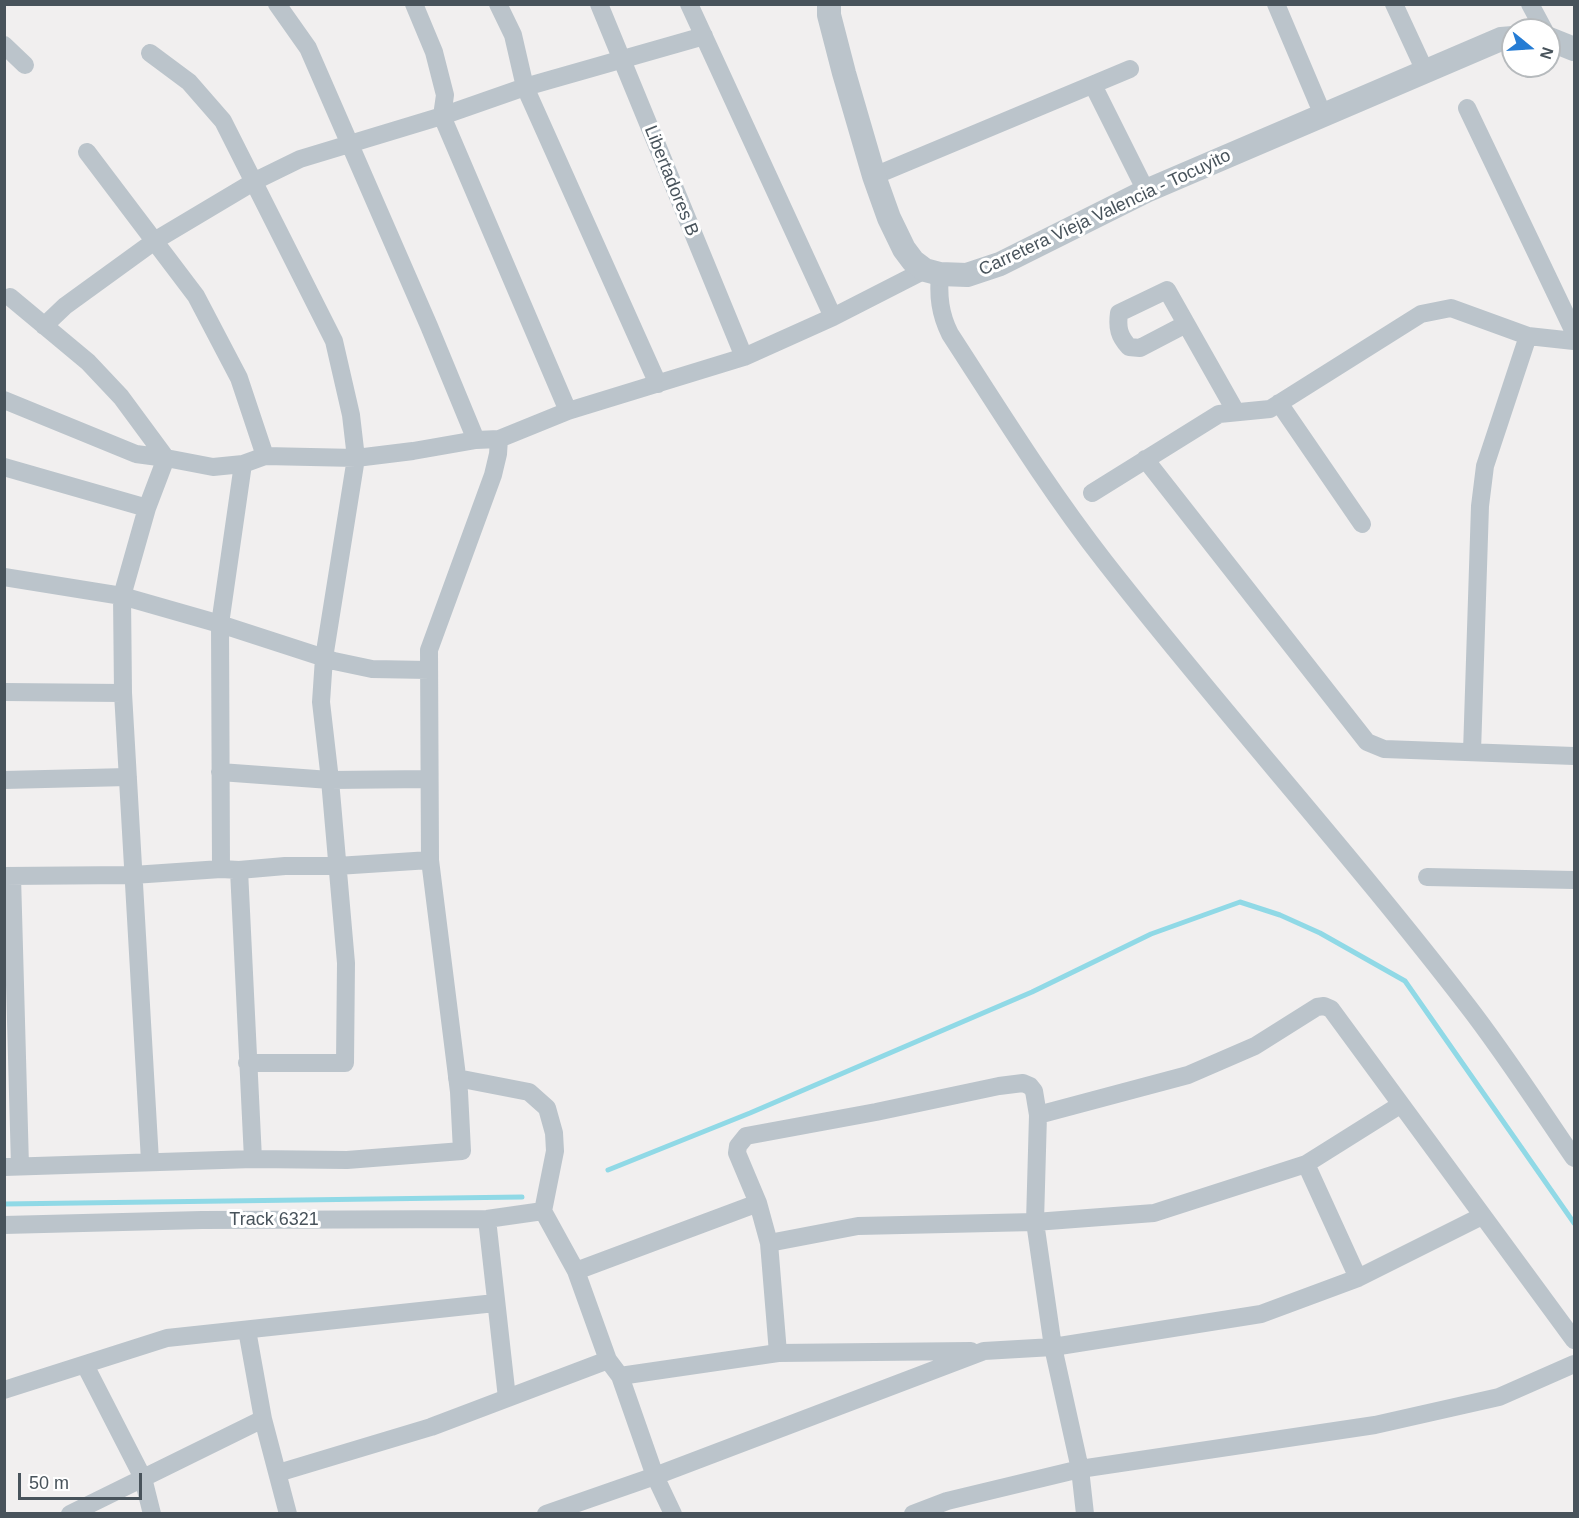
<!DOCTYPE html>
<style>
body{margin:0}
#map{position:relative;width:1579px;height:1518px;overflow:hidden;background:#f1efef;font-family:Helvetica,sans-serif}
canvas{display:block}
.frame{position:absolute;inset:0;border:6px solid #48535b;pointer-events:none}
.north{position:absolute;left:1501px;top:18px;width:60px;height:60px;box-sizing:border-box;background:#fff;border:2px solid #b6babd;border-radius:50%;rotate:108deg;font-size:16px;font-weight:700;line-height:24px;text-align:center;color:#48535b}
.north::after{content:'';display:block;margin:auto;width:21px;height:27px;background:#257cd4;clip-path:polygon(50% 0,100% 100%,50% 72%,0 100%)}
.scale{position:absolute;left:18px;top:1473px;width:124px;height:27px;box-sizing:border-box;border:3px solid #48535b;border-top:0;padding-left:8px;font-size:18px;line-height:21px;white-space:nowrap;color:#48535b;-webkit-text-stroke:4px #fff;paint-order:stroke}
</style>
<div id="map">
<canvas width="1579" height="1518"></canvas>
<div class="frame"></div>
<div class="north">N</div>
<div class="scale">50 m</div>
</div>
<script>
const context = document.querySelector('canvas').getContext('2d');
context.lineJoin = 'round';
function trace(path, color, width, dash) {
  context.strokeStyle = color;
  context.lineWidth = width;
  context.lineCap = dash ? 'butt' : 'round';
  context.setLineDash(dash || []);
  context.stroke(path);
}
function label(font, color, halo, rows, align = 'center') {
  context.font = font + ' Helvetica,sans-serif';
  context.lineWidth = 6;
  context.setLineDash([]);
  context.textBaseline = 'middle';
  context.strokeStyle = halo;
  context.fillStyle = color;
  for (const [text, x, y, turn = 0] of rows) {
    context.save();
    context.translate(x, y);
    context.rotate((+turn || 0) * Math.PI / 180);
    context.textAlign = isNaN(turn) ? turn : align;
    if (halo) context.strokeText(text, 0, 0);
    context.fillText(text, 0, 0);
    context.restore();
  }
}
const stream = new Path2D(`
 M608 1170 750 1113 1032 992 1151 934 1240 902 1280 915 1320 933 1405 981 1574 1223
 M4 1204 522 1197`);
const minor = new Path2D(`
 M277 4 308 48 429 326 476 440
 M414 4 434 52 445 95 442 116 568 411
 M498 4 513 35 525 87 658 384
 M599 4 744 357
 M689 4 833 317
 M1276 4 1323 115
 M1394 4 1425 71
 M1530 4 1544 30
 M4 45 25 65
 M150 53 189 82 223 121 334 341 351 415 356 458 324 658 321 702 330 780 346 963 345 1063H247
 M1093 85 1146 191
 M1467 108 1574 332
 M87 152 196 296 239 378 265 456
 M874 176 1130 69
 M940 274C938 296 940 314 950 334 1000 411 1048 489 1105 562 1222 712 1351 854 1467 1005 1505 1054 1539 1107 1574 1158
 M10 297 88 362 121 397 166 458 147 508 122 596 123 693 150 1161
 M1186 324 1140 348 1129 347C1119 336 1117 328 1119 313L1167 290 1236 412
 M44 326 65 306 156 240 255 181 300 159 442 116 525 87 704 36
 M4 400 136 454 166 458 213 467 243 464 265 456 356 458 413 451 476 440 499 439 568 411 744 357 833 317 925 270
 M1279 403 1362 524
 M1145 459 1367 742 1384 749 1574 756
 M4 467 147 508
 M1092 493 1219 414 1270 409 1421 314 1451 308 1528 336 1574 341
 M4 577 122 596 220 624 334 661 372 669 429 670
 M4 692 123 693
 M1472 752 1480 506 1485 466 1528 336
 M220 772 330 780 429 779
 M4 780 128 777
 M221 869 220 624 243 464
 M239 870 253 1159
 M4 876 133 875 221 869 239 870 285 866H337L430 860
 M12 876 20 1166
 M1427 877 1574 880
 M457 1078 529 1092 547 1108 554 1133 555 1151 543 1211 576 1271 608 1360 620 1376 655 1476 673 1514
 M1038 1115 1188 1075 1255 1046 1317 1007 1324 1006 1331 1009 1574 1340
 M1306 1164 1358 1278
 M4 1167 253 1159 347 1160 462 1151 459 1092 430 860 429 650 493 475 498 454 499 439
 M487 1219 507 1398
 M4 1225 202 1220 487 1219 543 1211
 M769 1243 858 1226 1035 1222 1154 1213 1306 1164 1400 1105
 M576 1271 758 1203
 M247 1330 263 1419 288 1514
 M778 1353 769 1243 758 1203 737 1153 738 1146 746 1136 876 1112 999 1086 1023 1083 1030 1086 1034 1091 1038 1115 1035 1222 1053 1347 1080 1469 1085 1514
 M85 1365 143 1478 152 1514
 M620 1376 778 1353 971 1351
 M4 1390 167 1338 495 1303
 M278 1473 431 1427 608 1360
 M70 1514 263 1419
 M546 1514 655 1476 984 1351 1053 1347 1261 1314 1358 1278 1482 1216
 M913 1514 947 1501 1080 1469 1375 1425 1499 1397 1574 1364`);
const tertiary = new Path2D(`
 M829 4V15L844 73 874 176 889 218 904 249 913 261 925 270 940 274 967 275 1000 264 1146 191 1501 39 1513 38
 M1549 39 1574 49`);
const streetNames = [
 ["Libertadores B",671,181,68],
 ["Carretera Vieja Valencia - Tocuyito",1105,213,-25],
 ["Track 6321",274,1220]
];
trace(stream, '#90d9e6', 5);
trace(minor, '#bbc4cb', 18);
trace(tertiary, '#bbc4cb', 24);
label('18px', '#48535b', '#fff', streetNames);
</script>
